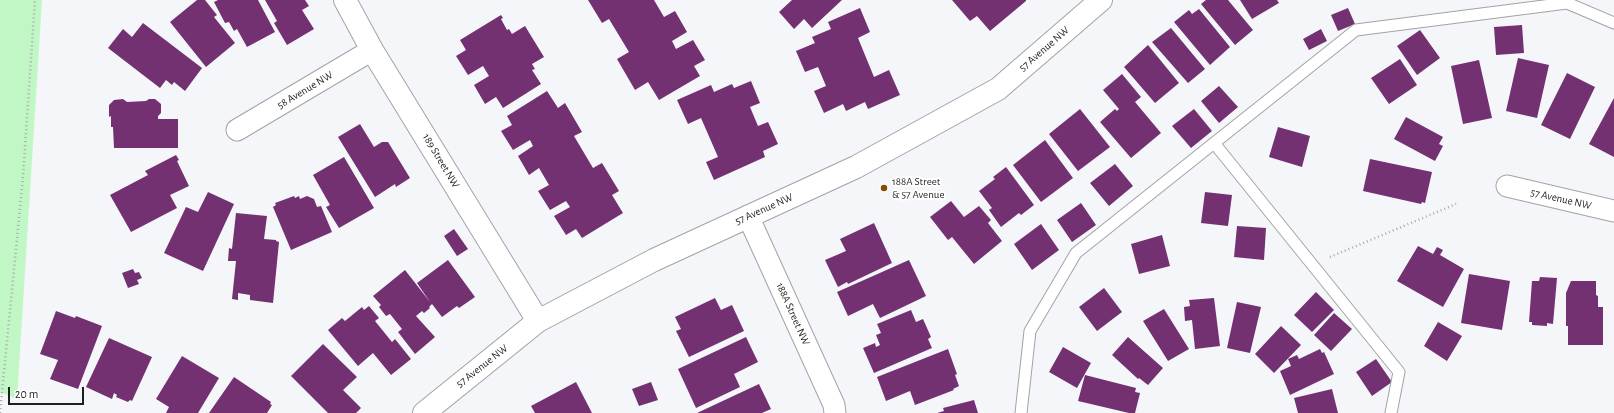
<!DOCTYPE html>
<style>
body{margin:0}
#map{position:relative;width:1614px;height:413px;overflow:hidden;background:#f4f6fa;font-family:"Alegreya Sans",sans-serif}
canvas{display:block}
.scale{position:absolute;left:8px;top:387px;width:76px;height:18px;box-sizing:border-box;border:2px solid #1f1f21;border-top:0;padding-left:5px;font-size:12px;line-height:14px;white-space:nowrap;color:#1f1f21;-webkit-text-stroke:3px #fff;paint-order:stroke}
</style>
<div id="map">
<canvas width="1614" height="413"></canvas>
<div class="scale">20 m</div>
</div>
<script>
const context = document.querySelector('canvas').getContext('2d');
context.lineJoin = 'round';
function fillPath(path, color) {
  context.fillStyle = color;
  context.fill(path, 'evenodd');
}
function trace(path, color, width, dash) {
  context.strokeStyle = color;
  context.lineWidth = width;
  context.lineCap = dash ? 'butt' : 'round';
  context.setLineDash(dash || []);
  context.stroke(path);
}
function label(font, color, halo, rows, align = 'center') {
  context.font = font + ' "Alegreya Sans",sans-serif';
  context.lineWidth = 4;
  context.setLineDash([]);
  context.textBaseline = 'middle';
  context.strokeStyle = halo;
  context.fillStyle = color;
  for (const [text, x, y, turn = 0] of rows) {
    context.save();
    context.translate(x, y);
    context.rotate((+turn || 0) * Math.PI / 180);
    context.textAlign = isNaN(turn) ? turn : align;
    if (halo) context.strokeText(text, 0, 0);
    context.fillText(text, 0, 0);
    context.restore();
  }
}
const green = new Path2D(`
 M0 0H42L17 399 0 392Z`);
const building = new Path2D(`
 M197 0H205L217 15 214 17 235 43 206 67 170 22Z
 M218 0H258L275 32 247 47 237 29 234 31 229 22 225 23 214 2Z
 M265 0H305L309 6 302 10 314 29 287 45 274 23 277 21Z
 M588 0H654L664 17 675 11 687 32 672 41 676 49 693 40 705 60 694 66 700 76 659 100 648 82 635 90 617 59 629 52 609 19 602 23Z
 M792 0H842L812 28 804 19 794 29 779 12Z
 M952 0H1026V1L990 31 977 16 970 21Z
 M1206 0H1228L1253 30 1235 45 1201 4Z
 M1240 0H1277L1279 3 1252 19Z
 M860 8 870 32 858 38 874 77 889 70 900 95 868 109 865 102 846 111 843 104 824 113 814 91 826 86 818 67 805 72 796 51 815 43 812 37 831 29 828 22Z
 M1348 8 1355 24 1338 31 1331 15Z
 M1199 9 1230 47 1210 65 1174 22 1189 10 1192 14Z
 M501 15 503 18 501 19 507 30 509 29 512 34 525 26 544 57 532 64 535 69 532 70 541 84 503 108 496 97 485 104 474 85 489 76 483 66 468 75 456 56 466 50 460 40Z
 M143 23 202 68 185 91 174 82 172 85 166 80 160 88 108 48 123 29 132 37Z
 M1522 25 1524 53 1496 55 1494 27Z
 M1171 28 1205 69 1188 83 1152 42Z
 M1321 29 1327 41 1309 50 1303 39Z
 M1420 30 1440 58 1417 75 1397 46Z
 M1148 45 1179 83 1155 103 1124 67Z
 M1518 58 1549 65 1537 118 1506 111Z
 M1400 59 1417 85 1389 104 1371 78Z
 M1479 60 1492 118 1463 124 1451 66Z
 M1567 73 1595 87 1570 139 1541 125Z
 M1122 74 1141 97 1135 102 1161 133 1131 158 1100 122 1115 109 1117 111 1119 109 1103 90Z
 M751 81 760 103 750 107 758 126 768 122 778 144 763 151 765 157 714 180 706 162 718 157 701 118 688 124 677 100 711 85 714 92 732 84 734 88Z
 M1219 86 1238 107 1219 123 1201 101Z
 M547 91 558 108 565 103 582 132 574 136 593 168 602 163 619 191 612 195 623 213 582 238 576 229 566 235 554 216 570 207 566 201 550 210 538 191 549 185 539 168 529 175 518 156 533 146 530 140 513 150 501 131 512 125 507 116Z
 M1614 98V157L1589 144Z
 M123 99 127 102 146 101 149 99H155L161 104V113L158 116V119H178V148H114L113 127H111V116L109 117V105L114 100Z
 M1080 109 1110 147 1078 171 1049 134Z
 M1194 109 1212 131 1191 148 1172 126Z
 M1406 117 1443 137 1439 144 1443 146 1435 161 1394 139Z
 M360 124 374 147 382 142H388L410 178 396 187 395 184 375 197 338 137Z
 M1278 127 1310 136 1302 167 1269 157Z
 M1045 140 1073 178 1041 202 1013 165Z
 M176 155 179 160 177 161 189 186 170 195 177 208 131 232 110 195 148 175 145 171Z
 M344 157 374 208 339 228 326 207 330 205 313 175Z
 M1370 159 1432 172 1425 203 1422 202 1421 204 1363 191Z
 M1115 164 1133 186 1109 206 1090 183Z
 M1006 167 1034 205 1021 215 1019 213 1001 227 989 210 992 208 979 191 995 179 993 177Z
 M208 192 234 204 203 271 164 253 186 207 198 212Z
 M1205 192 1232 195 1228 226 1201 223Z
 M294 196 295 198 299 196 300 199 307 196 314 199 317 207 321 206 332 232 291 250 273 207 276 205 275 203Z
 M951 201 964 217 979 206 991 220 988 223 1002 241 974 264 952 237 948 240 930 217Z
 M1081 203 1096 225 1072 242 1057 220Z
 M236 213 267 216 264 239 276 240V241L279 242 273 303 250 300V295L238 293V300L232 299 236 261H228L229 248 232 249Z
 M874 223 892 263 848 284 847 282 838 287 825 260 846 251 840 239Z
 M1041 224 1059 250 1032 270 1014 244Z
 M1237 226 1266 228 1264 260 1234 257Z
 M454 229 468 249 457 256 444 236Z
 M1162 235 1170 266 1139 274 1131 244Z
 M1418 246 1433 254 1437 247 1443 250 1440 255 1464 269 1443 307 1397 281Z
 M448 260 475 297 459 308 457 306 442 317 432 304 429 307 430 308 424 313 422 311 416 316 435 337 415 354 398 332 402 329 390 314 386 316 379 307 381 305 373 296 405 270 430 302 417 283Z
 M909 260 926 296 880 318 873 304 848 316 837 292Z
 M133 269 135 273 139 272 142 278 137 280 139 284 128 288 122 273Z
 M1469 274 1510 281 1502 330 1461 323Z
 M1540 277 1557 278 1553 324 1547 323V326L1532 325V322H1529L1532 281H1539Z
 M1571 281H1596V295L1598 296V307H1603V345H1568V326H1566V293Z
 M1104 288 1122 312 1097 331 1079 307Z
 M1316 292 1334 310 1312 332 1294 315Z
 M715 298 721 310 732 305 744 331 689 357 676 331 681 329 675 317Z
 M1214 298 1220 346 1195 349 1192 320 1185 321 1184 307 1190 306 1189 300Z
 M1237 302 1261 307 1250 353 1227 348Z
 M369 306 379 318 375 321 392 342 395 339 411 359 391 375 373 353 358 366 328 330 342 318 345 321 362 307 364 310Z
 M1164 309 1189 349 1168 361 1143 321Z
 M911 310 916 322 923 319 931 337 928 339 932 348 874 373 863 348 875 343 876 347 880 345 876 335 881 333 877 324Z
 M56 311 75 318 76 316 102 326 78 389 50 379 58 360 40 354Z
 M1334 313 1352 329 1331 351 1314 335Z
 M1438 322 1462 336 1447 361 1424 346Z
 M1281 326 1301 345 1274 373 1255 354Z
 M746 337 758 362 734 374 740 387 696 408 678 369Z
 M1128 337 1163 368 1148 385 1139 378 1138 379 1112 355Z
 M109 338 152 357 132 401 130 400 128 402 116 397 117 395 114 393 112 399 86 387Z
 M323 344 357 377 343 390 361 408 356 413H328L291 376Z
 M1063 347 1091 363 1077 388 1049 372Z
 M948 349 957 374 955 375 959 386 953 389 954 390 915 405 910 391 886 401 877 377Z
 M1320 349 1322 353 1324 352 1334 374 1290 395 1280 371 1291 366 1288 359 1297 355 1299 359Z
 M182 356 219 378 198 413H166L169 407 156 399Z
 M1376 359 1392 382 1372 396 1356 372Z
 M1085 375 1136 388 1135 392 1140 393 1135 413H1129L1078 401Z
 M234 377 271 402 270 404 272 405 267 413H209Z
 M576 382 592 413H535L531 406Z
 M651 382 658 400 639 406 632 389Z
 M759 384 771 409 762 413H697Z
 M1332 389 1338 413H1298L1294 398Z
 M974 400 978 413H937L944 411 943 408Z`);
const path = new Path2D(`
 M1330 257 1456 204
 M0 413 23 177 35 0`);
const service = new Path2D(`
 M1214 143 1399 372 1391 413
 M1021 413 1030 331 1076 253 1356 30 1567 3 1614 23`);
const minor = new Path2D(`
 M237 130 372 50
 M1507 186 1614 211
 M748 216 834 405 835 413`);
const tertiary = new Path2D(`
 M345 0 372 50 538 321
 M424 413 538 321 654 260 856 167 998 89 1101 0`);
const markers = [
 [884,188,4,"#864b04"]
];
const streetNames = [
 ["57 Avenue NW",1044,49,-41],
 ["58 Avenue NW",305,90,-31],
 ["189 Street NW",441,161,59],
 ["57 Avenue NW",1561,199,13],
 ["57 Avenue NW",764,209,-24],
 ["188A Street NW",793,314,66],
 ["57 Avenue NW",482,366,-38]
];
const poiNames = [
 ["188A Street",892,182],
 ["& 57 Avenue",892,195]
];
fillPath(green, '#c0f7c5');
fillPath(building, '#733172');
trace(service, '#a1a3a7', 13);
trace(minor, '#a1a3a7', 23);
trace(tertiary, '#a1a3a7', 24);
trace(path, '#a8a9ad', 2.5, [1, 3]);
trace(service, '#fff', 11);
trace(minor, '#fff', 21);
trace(tertiary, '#fff', 22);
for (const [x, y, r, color] of markers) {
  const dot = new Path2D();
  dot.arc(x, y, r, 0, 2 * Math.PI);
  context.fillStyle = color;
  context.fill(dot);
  trace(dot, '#fff', 1.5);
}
label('11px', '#1f1f21', '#fff', streetNames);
label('11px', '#1f1f21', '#fff', poiNames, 'left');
</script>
